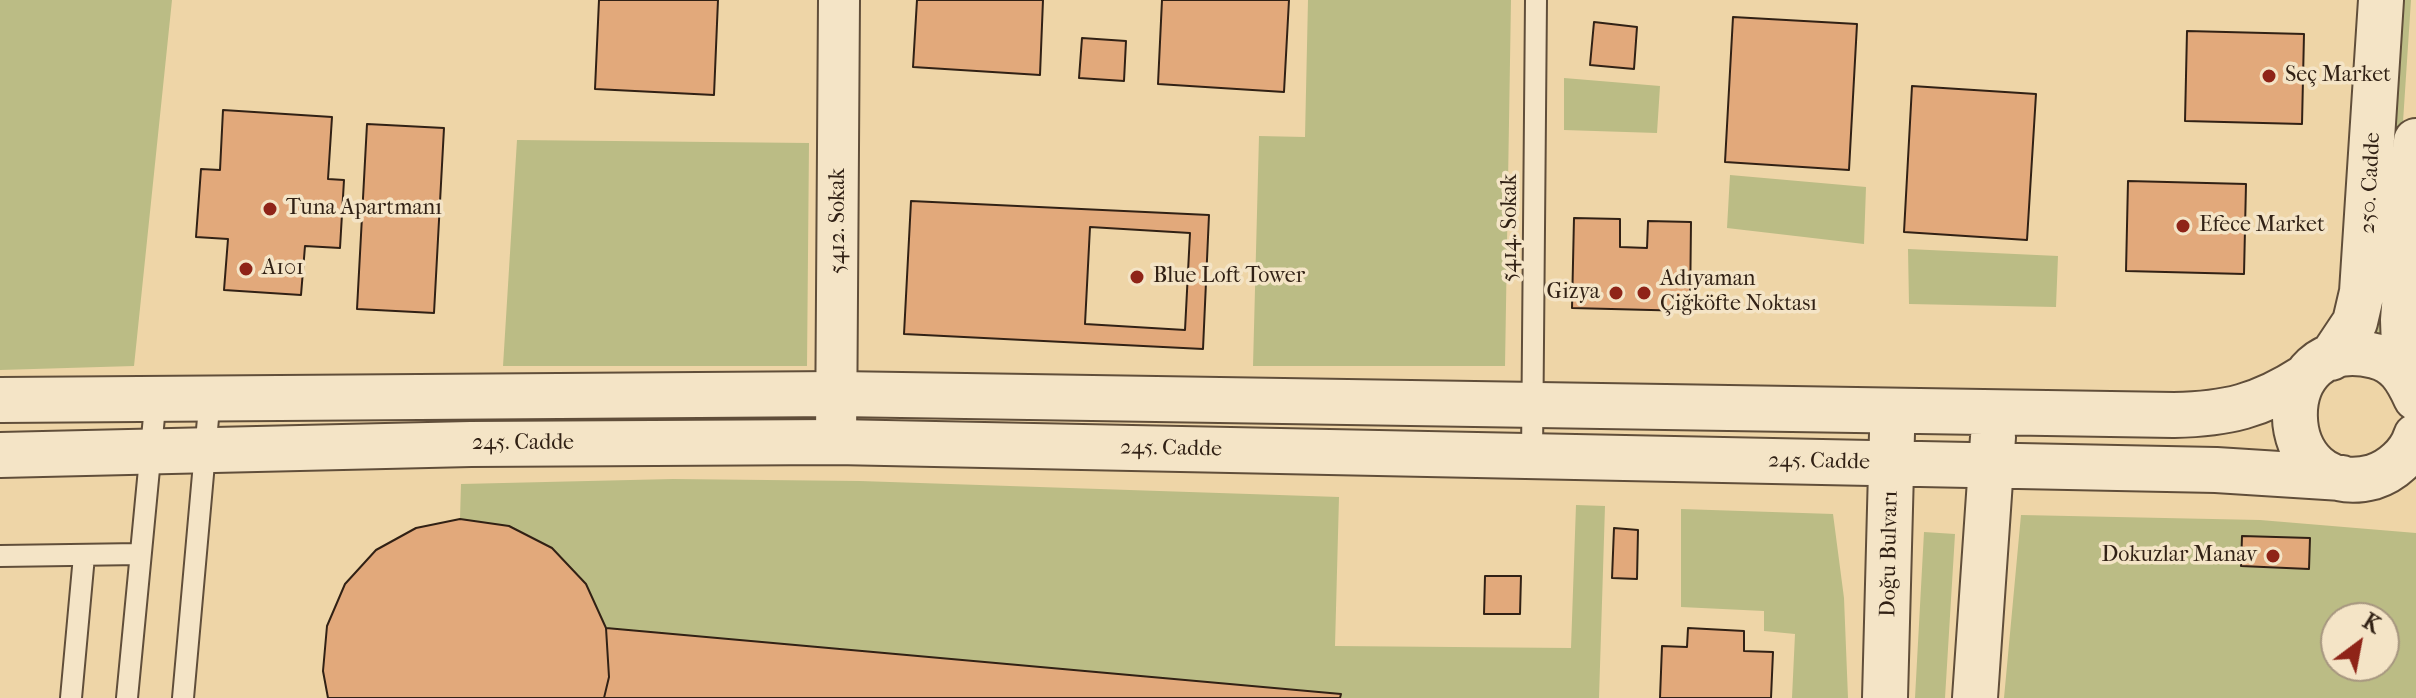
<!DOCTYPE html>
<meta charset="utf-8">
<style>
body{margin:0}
#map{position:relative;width:2416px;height:698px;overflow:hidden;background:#eed5a7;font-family:"IM FELL French Canon",serif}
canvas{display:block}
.north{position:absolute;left:2320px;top:602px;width:80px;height:80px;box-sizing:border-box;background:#f4e4c6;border:2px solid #a6967f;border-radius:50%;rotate:32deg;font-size:22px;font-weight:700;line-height:32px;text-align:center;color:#312115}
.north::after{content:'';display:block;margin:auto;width:28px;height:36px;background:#8f2418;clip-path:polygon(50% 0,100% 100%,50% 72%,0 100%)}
</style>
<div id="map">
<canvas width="2416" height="698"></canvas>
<div class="north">K</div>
</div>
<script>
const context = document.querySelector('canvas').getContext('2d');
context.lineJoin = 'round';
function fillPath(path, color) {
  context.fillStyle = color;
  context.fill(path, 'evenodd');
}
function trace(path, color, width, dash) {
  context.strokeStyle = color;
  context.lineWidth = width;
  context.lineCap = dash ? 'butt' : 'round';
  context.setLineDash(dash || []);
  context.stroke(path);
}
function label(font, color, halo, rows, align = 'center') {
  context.font = font + ' "IM FELL French Canon",serif';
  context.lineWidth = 7;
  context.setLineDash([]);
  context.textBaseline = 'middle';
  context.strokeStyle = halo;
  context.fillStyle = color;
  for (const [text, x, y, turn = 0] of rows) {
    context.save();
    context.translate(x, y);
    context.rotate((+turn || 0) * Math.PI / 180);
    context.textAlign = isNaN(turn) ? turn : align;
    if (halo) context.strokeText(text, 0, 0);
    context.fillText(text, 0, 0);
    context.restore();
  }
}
const green = new Path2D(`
 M0 0H172L134 366 0 370Z
 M1308 0H1511L1505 366H1253L1259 136 1305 137Z
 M2400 0H2411L2394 259 2384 336 2370 332Z
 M1564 78 1660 86 1657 133 1564 130Z
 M517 140 809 143 807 366H503Z
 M1730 175 1866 187 1864 244 1727 228Z
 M1908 249 2058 256 2056 307 1909 304Z
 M673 479 860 481 1339 497 1335 646 1571 648 1576 505 1605 506 1599 698H1340L1341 695 606 628C571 551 544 531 460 519L461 484Z
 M1681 509 1833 514 1844 598 1848 698H1792L1795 634 1764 631V611L1681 607Z
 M2021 515 2260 520 2416 533V698H2004ZM2336 618H2384V666H2336Z
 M1924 532 1955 534 1945 698H1915Z`);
const building = new Path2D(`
 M599 0H718L714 95 595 89Z
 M917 0H1043L1040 75 913 67Z
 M1162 0H1289L1284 92 1158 84Z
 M1733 17 1857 24 1849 170 1725 162Z
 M1594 22 1637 27 1634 69 1590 65Z
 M2187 31 2304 34 2302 124 2185 121Z
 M1082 38 1126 41 1124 81 1079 78Z
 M1912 86 2036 94 2027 240 1904 232Z
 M223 110 332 117 328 179 344 180 340 248 305 246 301 295 224 290 228 239 196 237 201 169 220 170Z
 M367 124 444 128 434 313 357 309Z
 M2128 181 2246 184 2244 274 2126 271Z
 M911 201 1209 215 1203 349 904 334Z
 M1574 218 1620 219V247L1647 248 1648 221 1691 222 1690 311 1572 308Z
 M1090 227 1190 233 1185 330 1085 324Z
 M460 519 509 526 552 548 586 584 606 628 609 677 604 698H328L323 671 327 626 345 584 376 550 416 528Z
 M1614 528 1638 530 1637 579 1612 578Z
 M2242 536 2310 538 2309 569 2241 566Z
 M1485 576H1521L1520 614H1484Z
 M606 628 1341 694 1340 698H604L609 677Z
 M1688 628 1744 631V651L1773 652 1771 698H1660L1662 646 1687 647Z`);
const service = new Path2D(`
 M1532 456 1536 0
 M0 556 140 554
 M71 698 84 556
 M127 698 156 396
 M183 698 210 396`);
const minor = new Path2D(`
 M836 442 839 0`);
const tertiary = new Path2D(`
 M2331 358 2355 322 2362 292 2381 0
 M2405 374 2403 320 2416 141
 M2416 398C2407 378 2397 361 2375 356 2265 328 2272 504 2373 477 2392 471 2410 455 2416 436
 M0 400 838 394 2174 415C2227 414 2260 406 2305 377
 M0 455 471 444 836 442 2216 470 2342 478
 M1885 698 1892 433
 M1975 698 1993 437`);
const markers = [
 [2269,76,8,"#8f2418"],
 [270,209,8,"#8f2418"],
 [2183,226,8,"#8f2418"],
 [246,269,8,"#8f2418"],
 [1137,277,8,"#8f2418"],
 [1616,293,8,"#8f2418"],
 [1644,293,8,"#8f2418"],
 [2273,556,8,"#8f2418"]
];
const poiNames = [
 ["Seç Market",2285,76],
 ["Tuna Apartmanı",286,209],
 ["Efece Market",2199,226],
 ["A101",262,269],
 ["Blue Loft Tower",1153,277],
 ["Adıyaman",1660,280],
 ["Çiğköfte Noktası",1660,305],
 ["Gizya",1600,293,"right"],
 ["Dokuzlar Manav",2257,556,"right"]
];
const streetNames = [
 ["250. Cadde",2371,183,-87],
 ["5412. Sokak",839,221,-90],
 ["5414. Sokak",1511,228,-90],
 ["245. Cadde",523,444],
 ["245. Cadde",1171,449,1],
 ["245. Cadde",1819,462,1],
 ["Doğu Bulvarı",1890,554,-89]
];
fillPath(green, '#bbbc85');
fillPath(building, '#e2a97b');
trace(building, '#312115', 2);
trace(service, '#604e3a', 24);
trace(minor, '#604e3a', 44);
trace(tertiary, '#604e3a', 48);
trace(service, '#f4e4c6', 20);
trace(minor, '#f4e4c6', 40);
trace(tertiary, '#f4e4c6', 44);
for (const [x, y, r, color] of markers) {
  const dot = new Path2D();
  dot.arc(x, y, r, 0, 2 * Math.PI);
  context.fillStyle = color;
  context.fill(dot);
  trace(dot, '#f4e4c6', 3);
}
label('22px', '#312115', '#f4e4c6', poiNames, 'left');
label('22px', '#312115', '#f4e4c6', streetNames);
</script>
